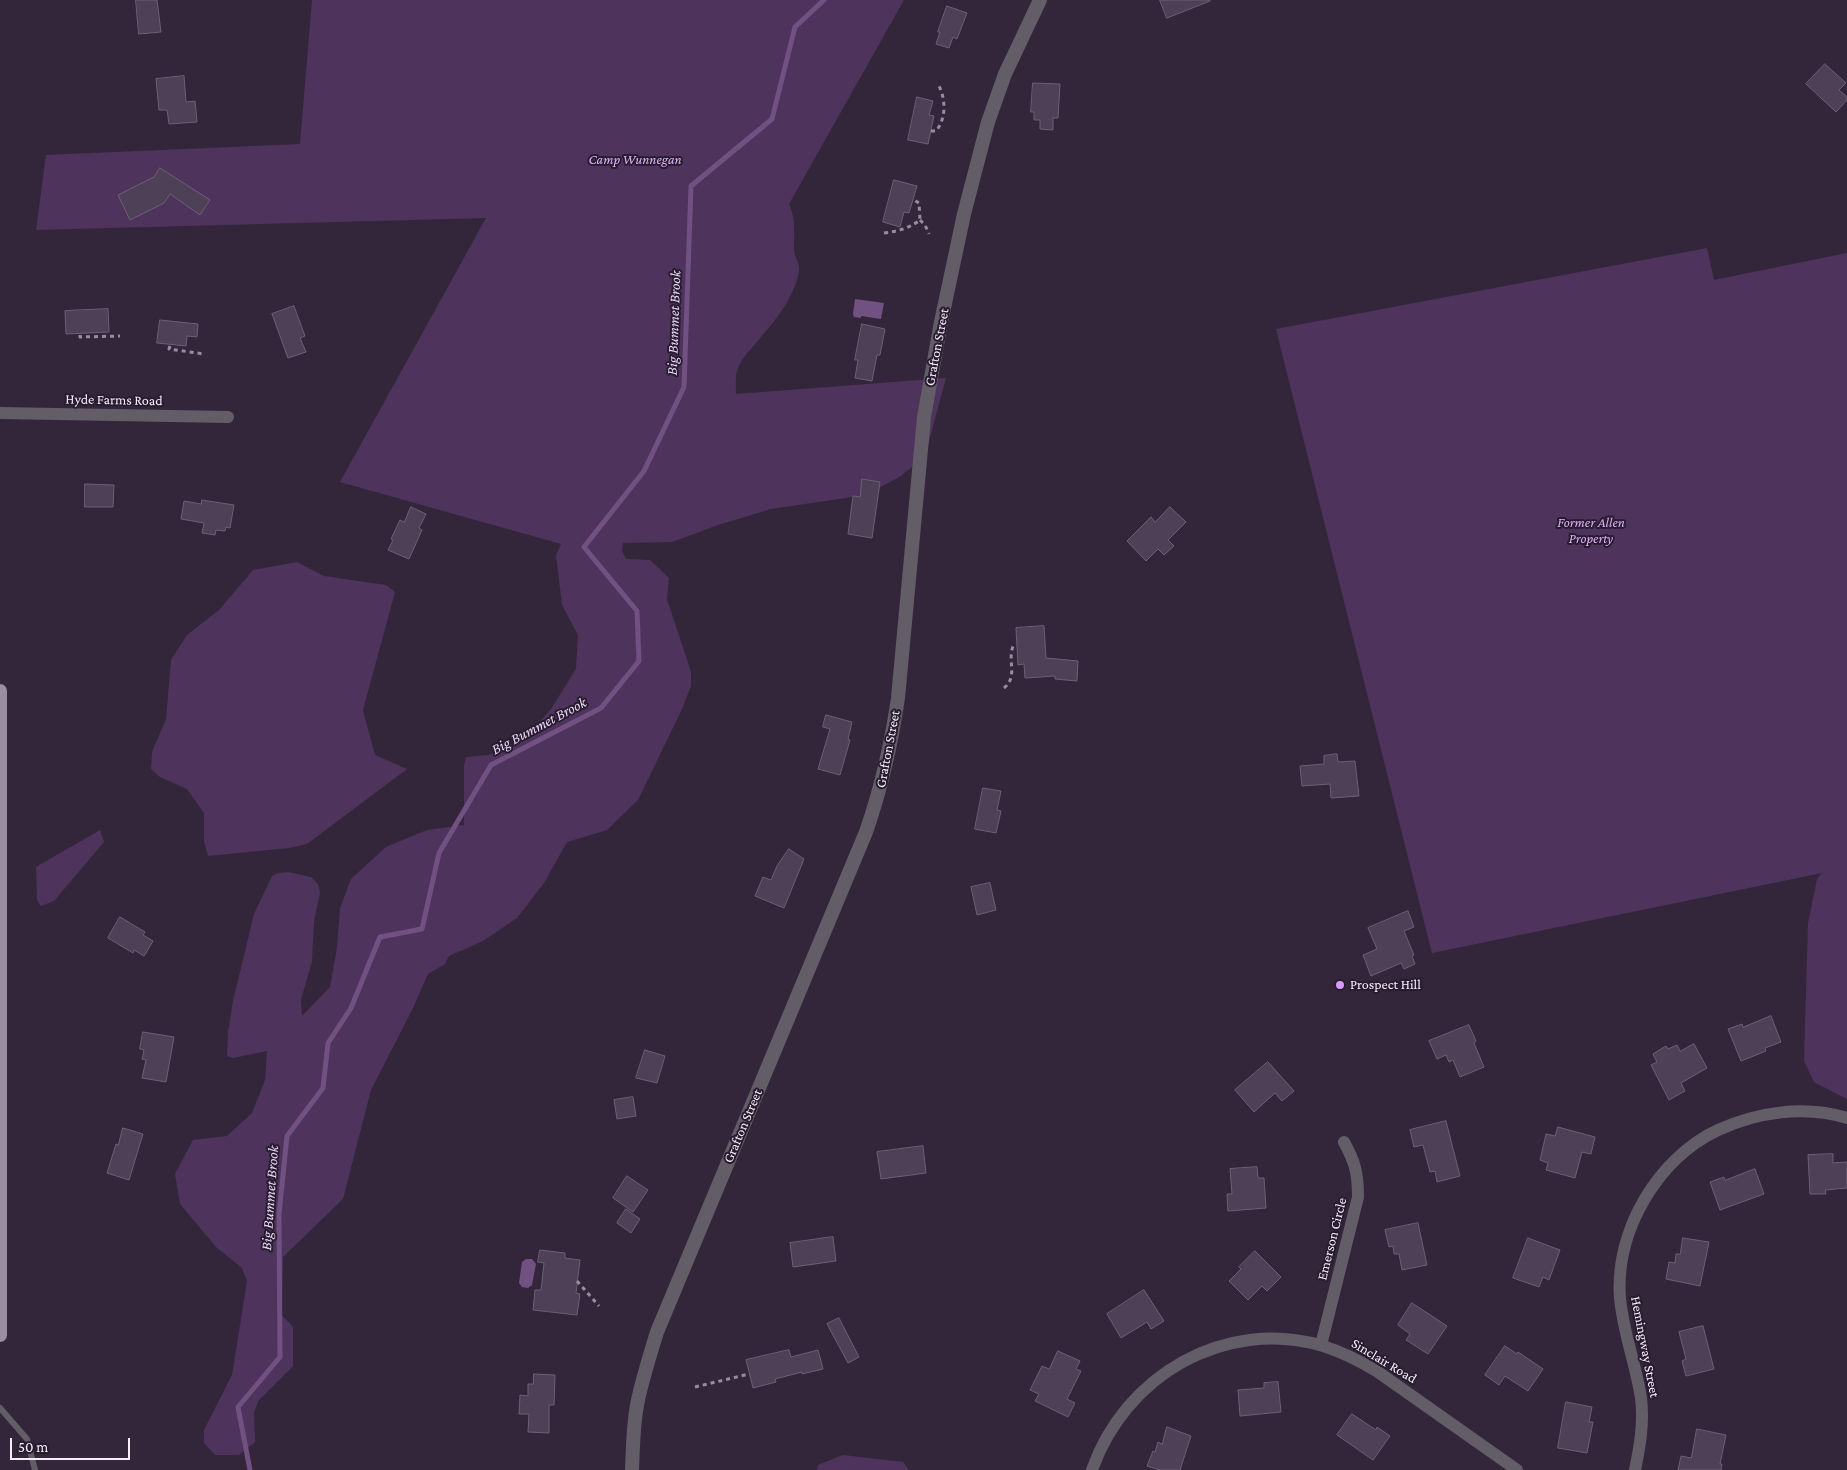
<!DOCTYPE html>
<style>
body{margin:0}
#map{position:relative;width:1847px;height:1470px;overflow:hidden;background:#33263a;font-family:"Crimson Pro",serif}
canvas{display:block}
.scale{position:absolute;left:10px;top:1438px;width:120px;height:22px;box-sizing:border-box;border:2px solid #f5edfa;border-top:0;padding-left:6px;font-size:15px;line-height:18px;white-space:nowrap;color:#f5edfa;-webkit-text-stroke:4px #291c30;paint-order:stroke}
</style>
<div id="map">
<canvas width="1847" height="1470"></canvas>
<div class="scale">50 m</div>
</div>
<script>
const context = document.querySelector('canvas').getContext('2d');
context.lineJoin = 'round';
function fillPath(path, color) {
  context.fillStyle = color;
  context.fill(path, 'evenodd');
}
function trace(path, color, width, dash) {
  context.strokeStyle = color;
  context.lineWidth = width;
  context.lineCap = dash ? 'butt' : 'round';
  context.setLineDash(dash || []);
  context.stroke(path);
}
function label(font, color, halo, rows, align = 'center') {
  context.font = font + ' "Crimson Pro",serif';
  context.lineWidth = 4;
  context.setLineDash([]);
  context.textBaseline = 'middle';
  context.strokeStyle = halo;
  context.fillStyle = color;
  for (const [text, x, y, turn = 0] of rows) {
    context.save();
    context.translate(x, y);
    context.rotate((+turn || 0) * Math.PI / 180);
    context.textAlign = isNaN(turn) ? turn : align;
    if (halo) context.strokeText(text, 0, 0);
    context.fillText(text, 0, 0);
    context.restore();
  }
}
const green = new Path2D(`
 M312 0H904L789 204C796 219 794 233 794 249 794 257 800 263 799 271 794 299 774 322 756 343 749 351 740 360 737 371 735 378 736 386 736 394L946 378 925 456 901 476 877 489 859 496 771 509 718 525 672 542 623 543 622 551 626 559 650 560 669 578 667 599 691 672V686L682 709 638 800 607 830 567 842 544 883 517 918 483 941 449 956 445 964 428 974 412 1010 371 1090 343 1199 283 1257 282 1315 293 1327V1366L259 1400 254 1412 255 1442 239 1455H215L204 1443V1430L232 1375 247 1281 242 1268 216 1247 180 1204 175 1174 193 1140 227 1136 252 1113 265 1080 267 1051 233 1058 229 1057 227 1055 228 1032 233 1001 254 914 272 876 278 873 288 872 311 877 318 884 320 893 314 921 312 961 301 1000 302 1016 330 987 337 948 340 908 351 879 386 847 427 830 464 825V765L466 757 489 755 526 737 551 709 576 669 578 635 562 605 556 555 561 544 340 482 486 218 36 230 46 155 300 144Z
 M1707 248 1714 280 1847 253V1099L1814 1082 1804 1061 1808 923 1817 879 1822 873 1432 953 1276 329Z
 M297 562 324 576 386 585 395 592 363 710 375 755 407 769 307 844 289 848 208 856 204 841V813L187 789 160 777 151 769 152 752 166 719 171 660 187 635 219 610 253 570Z
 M100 830 104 842 54 901 41 906 37 900 36 867Z
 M843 1455 903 1462 909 1470H817L818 1465Z`);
const water = new Path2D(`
 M855 299 884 303 881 319 861 316V318L854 317 853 314Z
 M526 1259H532L536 1264 532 1285 528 1288 522 1287 519 1283 522 1262Z`);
const stream = new Path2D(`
 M250 1470 238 1407 280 1357 279 1214 287 1136 323 1088 328 1043 351 1008 380 937 422 929 439 853 491 765 601 708 639 661 637 611 584 547 644 471 684 387 691 186 772 119 795 27 824 0`);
const building = new Path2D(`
 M136 0H157L161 32 139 34Z
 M1160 0H1210V1L1167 18Z
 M947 6 967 13 957 39 953 37 949 48 936 44 940 32H938Z
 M1825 64 1846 83 1839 90 1847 97V100L1836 112 1806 84Z
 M184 76 186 102 195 101 197 122 169 124 167 110H159L156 79Z
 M1033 83 1060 84 1058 118H1053V130L1040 129V120H1034V112H1031Z
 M917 97 933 101 929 115 934 116 928 144 908 140Z
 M160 168 210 200 200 215 170 194 164 203 130 220 118 195 154 177Z
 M894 180 917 186 909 213 904 212 900 227 883 222Z
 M294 306 305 336 300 338 306 352 288 358 272 314Z
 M108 309 109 332 66 334 65 311Z
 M160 320 198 324 197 337 187 336 186 346 157 343Z
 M862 324 885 329 880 355H877L872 381 855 378 858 360H855Z
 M862 479 880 482 872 538 848 534 853 496 860 497Z
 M85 484 114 485 113 507H85Z
 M202 500 234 505 230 528 226 527 225 531 216 530 215 535 202 533 204 523 181 519 184 501 201 504Z
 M411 507 426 514 419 528 422 530 409 559 388 550 393 540 391 539 400 520 404 522Z
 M1170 507 1186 522 1168 540 1174 546 1164 555 1158 549 1146 561 1127 541 1151 517 1155 522Z
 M1044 626 1046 658 1078 661 1077 681 1055 679V676L1025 678 1024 664 1018 665 1016 628Z
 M826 715 852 722 848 739 850 740 840 775 818 769 830 729 823 727Z
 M1337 754 1338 762 1355 761 1359 796 1331 798 1330 784 1302 786 1300 766 1324 764V756Z
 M983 788 1001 791 997 810 1001 811 996 833 975 829Z
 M789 849 804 859 784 908 755 896 763 877 771 880 777 866Z
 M990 883 996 910 977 915 971 887Z
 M1408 911 1414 927 1404 931 1414 955 1412 956 1415 964 1404 969 1401 963 1371 976 1363 955 1377 949 1368 928Z
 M120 917 145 932 143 935 153 941 144 956 134 950 133 953 108 938Z
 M1771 1016 1781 1042 1765 1048 1766 1051 1741 1061 1728 1029 1742 1024 1743 1027Z
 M1469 1025 1476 1041 1474 1043 1484 1067 1460 1077 1453 1060 1449 1062 1446 1055 1437 1059 1429 1041Z
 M143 1032 174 1037 166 1082 142 1078 146 1060 142 1059 144 1050 140 1049Z
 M1694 1044 1707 1068 1681 1083 1685 1091 1669 1100 1651 1065 1657 1062 1653 1054 1666 1046 1668 1049 1677 1045 1680 1051Z
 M645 1050 665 1056 657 1083 636 1078Z
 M1268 1062 1294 1091 1282 1101 1275 1093 1254 1112 1235 1090Z
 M633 1097 636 1116 617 1119 614 1100Z
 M1446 1121 1460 1176 1437 1182 1435 1171 1430 1172 1423 1145 1414 1147 1410 1130Z
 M1558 1127 1595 1137 1591 1154 1582 1152 1575 1178 1546 1170 1548 1163 1540 1160 1546 1134 1555 1136Z
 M123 1128 143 1134 129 1180 107 1173 116 1144 118 1145Z
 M923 1146 926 1173 881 1179 877 1152Z
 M1833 1154V1163L1847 1162V1188L1825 1190 1826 1194H1810L1808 1155Z
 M1257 1167 1258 1178H1264L1266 1208 1228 1211 1227 1194H1232L1230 1169Z
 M1755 1169 1764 1194 1720 1210 1710 1182 1724 1177 1725 1180Z
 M627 1176 648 1190 633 1212 613 1198Z
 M626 1209 640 1219 631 1233 617 1223Z
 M1418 1223 1427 1265 1402 1270 1399 1254H1394L1393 1246 1389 1247 1385 1230Z
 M833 1237 836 1261 793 1267 790 1243Z
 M1528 1238 1560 1250 1549 1280 1543 1277 1539 1287 1513 1278Z
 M1683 1238 1709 1242 1700 1286 1666 1279 1669 1262 1675 1263 1676 1254H1680Z
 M540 1250 565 1253V1258L580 1260 576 1293 580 1294 577 1315 533 1310 535 1290H541L544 1263 538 1262Z
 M1255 1251 1281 1277 1267 1291 1262 1286 1248 1300 1229 1281 1241 1269 1239 1267Z
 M1144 1290 1164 1321 1151 1329 1147 1322 1121 1338 1107 1314Z
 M1412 1303 1447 1326 1428 1354 1406 1340 1410 1334 1398 1325Z
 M839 1318 859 1357 848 1363 827 1324Z
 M1703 1326 1714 1369 1686 1376 1682 1361 1686 1359 1679 1332Z
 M1505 1346 1517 1354 1518 1352 1543 1369 1528 1391 1505 1376 1499 1385 1485 1375Z
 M789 1350 791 1357 818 1350 823 1369 802 1374V1372L775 1379 776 1382 753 1388 746 1360Z
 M1058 1351 1080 1361 1076 1369 1081 1371 1067 1399 1075 1403 1068 1417 1035 1401 1039 1394 1030 1390 1042 1366 1049 1369Z
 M534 1374 555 1375 554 1405H549V1433L528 1432 529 1414H519L520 1395 528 1396V1384H533Z
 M1278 1382 1281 1412 1240 1416 1238 1390 1264 1388V1383Z
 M1566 1402 1592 1407 1589 1422H1593L1587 1453 1558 1448Z
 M1352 1414 1376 1430 1377 1427 1390 1436 1373 1460 1337 1435Z
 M1167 1427 1191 1436 1180 1470H1160L1147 1466 1153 1451 1155 1452 1158 1442 1162 1444Z
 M1697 1429 1726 1435 1720 1464H1722L1721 1470H1678L1681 1456 1691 1458Z`);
const path = new Path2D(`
 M931 131H936C946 119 946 100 939 86
 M920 220 925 225 929 234
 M884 233C898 231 908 229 920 220L919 203 913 199
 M80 335V337L120 336
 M170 346 169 349 204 354
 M1004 688C1019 676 1006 660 1014 644
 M577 1281 599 1306
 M695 1387 749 1374`);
const service = new Path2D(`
 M0 1408 27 1439 35 1470`);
const minor = new Path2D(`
 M0 413 228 417
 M1321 1345 1358 1197C1358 1173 1355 1162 1344 1142
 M1092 1470C1125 1376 1224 1317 1323 1346 1342 1352 1360 1361 1378 1372L1517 1470
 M1635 1470C1640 1446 1644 1423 1641 1398 1636 1365 1623 1332 1620 1298 1615 1231 1657 1159 1718 1130 1758 1112 1804 1105 1847 1118`);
const tertiary = new Path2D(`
 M632 1470C633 1447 633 1423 638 1400 643 1377 650 1355 657 1332L866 832C882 786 891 746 898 698L924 417 941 322 964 214 988 122 1005 74 1040 0`);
const primary = new Path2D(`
 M0 691V1335`);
const markers = [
 [1340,985,5,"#d89bf8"]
];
const parkNames = [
 ["Camp Wunnegan",635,160],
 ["Former Allen",1591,523],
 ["Property",1591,539]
];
const streetNames = [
 ["Grafton Street",937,347,-79],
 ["Hyde Farms Road",114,400,1],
 ["Grafton Street",888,749,-79],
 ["Grafton Street",743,1126,-67],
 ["Emerson Circle",1332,1239,-76],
 ["Hemingway Street",1645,1347,79],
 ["Sinclair Road",1384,1361,31]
];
const poiNames = [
 ["Prospect Hill",1350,985]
];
const waterNames = [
 ["Big Bummet Brook",674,323,-88],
 ["Big Bummet Brook",539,726,-28],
 ["Big Bummet Brook",270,1198,-86]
];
fillPath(green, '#4e345c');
fillPath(water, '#705181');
trace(stream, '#705181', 5);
fillPath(building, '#4e4056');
trace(building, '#6d5f76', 1);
trace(path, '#978d9d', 3, [4, 4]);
trace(service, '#635d67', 6);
trace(minor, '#635d67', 12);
trace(tertiary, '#635d67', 14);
trace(primary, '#9a8da2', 14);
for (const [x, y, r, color] of markers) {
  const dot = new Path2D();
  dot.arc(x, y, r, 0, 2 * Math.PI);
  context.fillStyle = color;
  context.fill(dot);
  trace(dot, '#291c30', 2);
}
label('italic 14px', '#dfaff9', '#291c30', parkNames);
label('14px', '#f5edfa', '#291c30', streetNames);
label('14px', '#f5edfa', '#291c30', poiNames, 'left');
label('italic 15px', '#ead7f6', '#291c30', waterNames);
</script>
